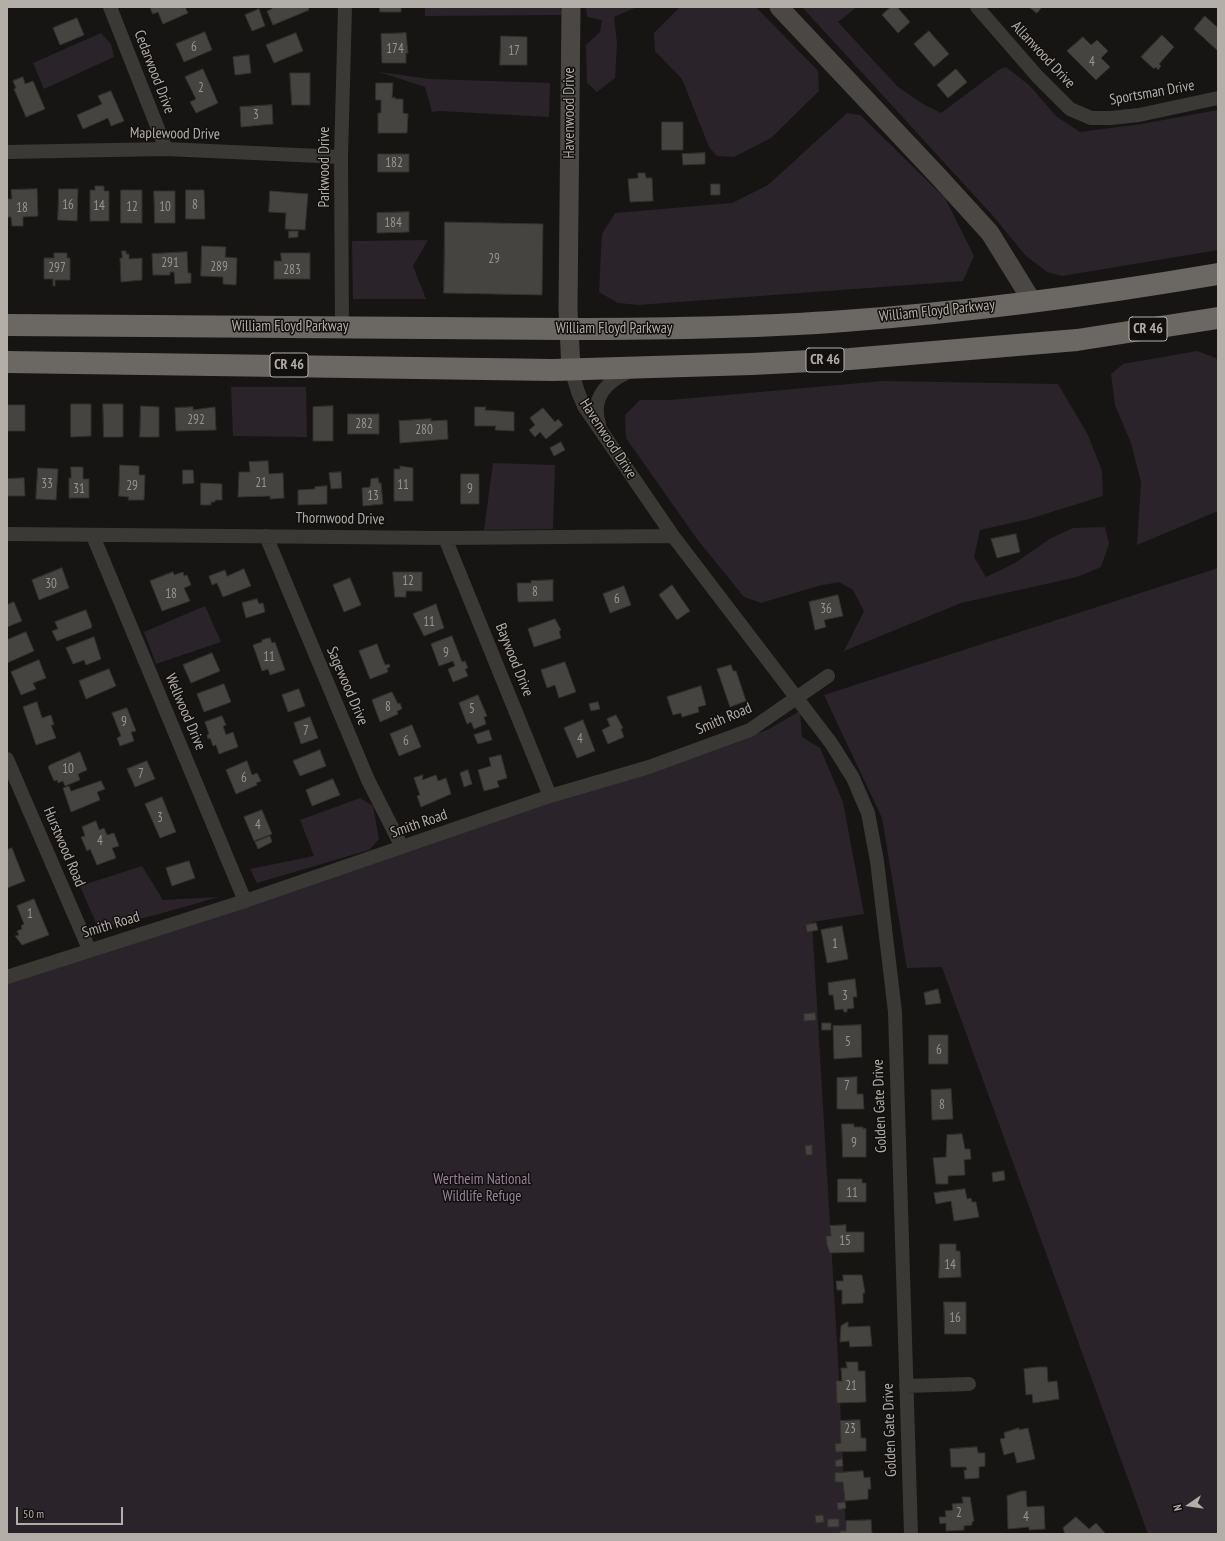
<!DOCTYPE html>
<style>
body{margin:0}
#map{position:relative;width:1225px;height:1541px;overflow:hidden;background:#161514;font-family:"PT Sans Narrow",sans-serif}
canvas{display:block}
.frame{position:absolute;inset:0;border:8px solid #b4aea8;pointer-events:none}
.north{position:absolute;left:1169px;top:1485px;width:40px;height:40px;-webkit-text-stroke:3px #11100f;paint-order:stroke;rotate:257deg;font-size:11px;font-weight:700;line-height:16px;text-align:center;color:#b4aea8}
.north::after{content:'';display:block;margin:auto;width:14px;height:18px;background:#b4aea8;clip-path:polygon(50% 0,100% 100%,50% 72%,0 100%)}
.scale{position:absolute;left:16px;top:1507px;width:107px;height:18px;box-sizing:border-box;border:2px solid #b4aea8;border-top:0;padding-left:5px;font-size:12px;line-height:14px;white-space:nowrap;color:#b4aea8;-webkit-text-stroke:3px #11100f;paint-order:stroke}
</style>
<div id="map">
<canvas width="1225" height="1541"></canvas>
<div class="frame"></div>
<div class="north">N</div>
<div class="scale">50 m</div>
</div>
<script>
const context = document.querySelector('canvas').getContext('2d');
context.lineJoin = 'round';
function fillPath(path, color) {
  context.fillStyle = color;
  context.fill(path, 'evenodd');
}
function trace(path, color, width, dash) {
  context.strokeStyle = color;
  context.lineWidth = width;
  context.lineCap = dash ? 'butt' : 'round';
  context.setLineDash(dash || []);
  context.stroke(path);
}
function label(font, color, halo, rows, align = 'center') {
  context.font = font + ' "PT Sans Narrow",sans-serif';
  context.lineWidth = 3;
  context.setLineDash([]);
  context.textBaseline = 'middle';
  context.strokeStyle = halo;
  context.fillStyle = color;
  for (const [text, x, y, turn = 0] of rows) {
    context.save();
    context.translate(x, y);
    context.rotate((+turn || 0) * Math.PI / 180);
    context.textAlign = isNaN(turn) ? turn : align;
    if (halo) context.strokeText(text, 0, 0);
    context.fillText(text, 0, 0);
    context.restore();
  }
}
const green = new Path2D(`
 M425 7H561L562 15 425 16Z
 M586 7H637L614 17 617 43 615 78 597 92 587 83 586 45 600 32 602 20 587 17Z
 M680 7H756L818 71 819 91 771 138 734 157 717 156 709 147 682 79 655 51 654 33Z
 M802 7H857L838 22 898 87 923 104 941 113 1000 69 1006 67 1029 85 1056 116 1080 132 1141 124 1218 110V250L1062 276 1047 272 1025 255 994 217Z
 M101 33 111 44 114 57 44 89 33 63Z
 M379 72 430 79 550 83 549 117 440 111 432 112 425 87Z
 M847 113 860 115 945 198 974 256 963 281 638 305 618 303 599 292 602 234 615 213 732 203 768 185Z
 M428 240 413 266 426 299H353L352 241Z
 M1197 351 1216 358 1218 362V511L1137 545 1141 482 1131 443 1115 405 1111 374 1123 364Z
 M883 381 1058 384 1088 435 1102 471 1103 496 1029 519 980 530 974 557 986 577 1015 563 1051 538 1073 528 1105 527 1109 544 1101 567 1077 577 961 603 844 651 864 611 853 590 839 582 818 586 761 603 744 597 697 539 626 438 625 415 640 400H670Z
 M231 387H306L307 437 233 436Z
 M493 463 555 465 553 529 484 530Z
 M1218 568V1534H1148L942 967 907 968 882 818 824 695Z
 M205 606 221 642 156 664 144 632Z
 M800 711 802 737 820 748 843 802 864 914 812 922 839 1376 846 1534H7V980L460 833 767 730Z
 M360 798 373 806 379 839 369 850 257 883 250 869 314 856 300 820Z
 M142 866 163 900 219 897 159 914 102 928 96 923 80 886Z`);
const building = new Path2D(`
 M150 7H185L188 13 163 24 158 12 153 14Z
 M271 7H308L309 10 273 25 267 11 272 9Z
 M380 7H401V12H380Z
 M891 7H897L910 22 898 33 882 15Z
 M1029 7H1042L1037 13Z
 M259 9 265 26 252 31 245 15Z
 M1205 16 1218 28V51L1194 29Z
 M77 18 84 35 60 45 53 28Z
 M929 31 949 54 934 67 914 44Z
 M205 32 212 50 184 62 176 44Z
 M296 33 303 51 274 63 266 45Z
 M406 33 408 53H406V63H382L381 34Z
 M1162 35 1174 47 1159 64 1161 66 1158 70 1156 67 1154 69 1141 57Z
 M501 36 527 37V65H500Z
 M1083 37 1091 45 1097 40 1108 51 1101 58 1110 67 1096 80 1067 51Z
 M249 55 251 73 235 75 233 57Z
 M203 69 218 103 196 113 190 102 196 99 185 77Z
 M956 69 967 82 948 98 937 85Z
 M290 73H310V105H292Z
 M23 77 25 84 33 81 45 109 26 117 14 89 16 88 13 81Z
 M376 83H393L392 98 395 97V99H403V113L408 114 407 133H378V113H381V100H376Z
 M111 91 124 121 111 126 108 118 83 129 77 115 102 104 98 96Z
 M272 105 273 124 241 127 240 107Z
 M662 122H683V150H662Z
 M705 153V164L683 165 682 154Z
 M378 154H409V172H378Z
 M638 173H645L646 178H652L653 201 630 202 628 179 638 178Z
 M711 184H720V195H711Z
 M95 186H104V191H109V221H90V190H95Z
 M37 189 38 216 23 217V226H12L11 217H7V199H12L11 190Z
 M59 189H78L77 221 58 220Z
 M121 190H142V223H121Z
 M186 190H204L205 219H186Z
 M154 191H175V223H155Z
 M270 191 308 194 305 230 285 229 286 213 269 212Z
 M409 212V232L377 233V213Z
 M445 222 543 224 542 295 444 293Z
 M289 231H298V237L289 238Z
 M202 246 226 247 225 257 237 258 236 285 223 284V277L201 276Z
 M122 251H126V254H129V259L142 258V280L121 282 120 258H122Z
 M187 252 188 273H191V283L175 284 174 272H170V275H153L152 254Z
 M54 253H67V258H70V280H55V286H53V279H44V258H54Z
 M281 253H310V279H274V261H281Z
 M71 404H91V436L71 437Z
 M103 404H123V437H104Z
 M7 405H25V431H7Z
 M141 406 159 407V437H140Z
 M333 406V441H313V407Z
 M193 407V410L215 407 216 430 176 431 175 408Z
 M475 407H486L485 410 514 412V431L495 430 496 426H475Z
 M543 408 555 422 558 419 563 425 546 439 540 432 535 437 529 430 535 425 530 418Z
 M348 414H379V434H348Z
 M431 419V421L447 420 448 439 400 443 399 421Z
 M561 442 565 450 554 456 550 448Z
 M268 461 269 474 283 473 284 498 270 499V496L238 497 239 472H250L249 462Z
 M120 465 139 466V475H145L144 500H128L129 497 119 496Z
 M400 466 413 468V501H394V469H400Z
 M71 467H83V479H89V498H69V478H71Z
 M38 468 58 469 56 500 36 499Z
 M183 470H193L194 483 183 484Z
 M341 472 342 488 331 489 329 473Z
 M461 474H479V504H461Z
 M24 478 25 496H7V479Z
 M378 478 379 483H381L383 504 363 506 362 488 370 487 371 479Z
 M201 483 222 484V500H215V502H211V505H201Z
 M327 486V504L298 505V490L315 489V487Z
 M1016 534 1020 552 997 558 991 539Z
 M62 568 69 588 39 600 32 580Z
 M244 569 251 586 223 597 217 583 212 585 209 576 225 570 227 576Z
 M173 572 174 575 183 572 184 576 187 575 191 585 184 588 190 601 162 611 150 581Z
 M393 572H422V591H406V597H395Z
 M350 578 361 605 344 612 333 585Z
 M553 580V601L518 602 517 583H531V581Z
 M672 585 690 611 677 620 659 595Z
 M624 586 631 605 610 613 603 594Z
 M838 595 843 616 824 620 826 627 815 630 809 602Z
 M257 599 259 604 263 603 265 612 246 618 242 603Z
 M14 602 22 621 7 627V605Z
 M436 604 444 628 424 636 413 614Z
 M86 610 92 626 91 628 57 641 52 631 58 629 55 622Z
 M555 619 561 630 559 631 561 638 534 647 528 629Z
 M26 632 34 651 7 663V640Z
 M452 636 462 662 465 661 468 668 465 669 468 676 453 682 448 669 455 666 453 661 439 666 431 644Z
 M94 637 101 659 86 665 84 660 73 664 66 648Z
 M270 638 272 643 275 642 285 670 270 675 268 669 262 671 253 645 262 642V640Z
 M377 644 385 665 389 664 390 667 387 668 388 672 370 679 359 651Z
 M212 653 220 671 191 683 183 665Z
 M39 660 46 678 33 683 36 689 21 695 11 672Z
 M565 662 576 692 559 698 555 685 547 688 541 670Z
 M731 665 733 671H736L746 701 730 707 717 669Z
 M109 669 116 686 86 699 79 681Z
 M224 684 231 702 204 712 197 694Z
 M701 686 706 705 698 707 699 712 682 717 681 713 673 715 667 697Z
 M299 689 305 706 288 712 282 695Z
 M392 692 398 704 400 703 402 709 397 711 398 714 380 722 372 700Z
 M478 695 487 716 484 717 486 724 474 729 471 722 467 724 459 703Z
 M37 702 42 718 51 715 54 725H51L56 738 36 745 23 707Z
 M598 702 600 709 591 711 589 704Z
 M127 708 136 731 131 732 134 741 120 746 117 738 121 736 112 713Z
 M616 715 623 728 621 729 624 737 608 744 602 730 610 726 607 719Z
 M222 716 226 725 223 726 226 735 233 732 238 747 219 754 216 745 213 746 210 738 208 739 207 735 209 734 205 722Z
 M310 717 318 738 301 744 294 723Z
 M583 720 595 751 577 758 564 728Z
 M412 725 421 747 399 756 390 734Z
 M489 730 492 740 478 744 474 735Z
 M320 750 326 766 300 776 293 761Z
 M80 752 87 770 78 774 80 780 65 786 63 781 58 783 57 780 54 781 48 767 50 765Z
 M501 755 507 778 497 781 499 787 484 791 478 770 491 766 489 758Z
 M147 761 155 779 135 787 127 769Z
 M247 761 252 775 257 773 261 781 256 783 257 785 236 794 226 770Z
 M468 770 472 784 464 787 460 773Z
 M423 775 422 780 436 775 438 781 446 778 451 794 421 807 417 796 420 795 414 778Z
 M333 779 340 795 312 806 306 790Z
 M101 781 105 789 97 792 100 800 71 812 63 788 69 786 71 791Z
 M162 797 176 832 160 838 145 804Z
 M262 810 272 834 254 841 244 817Z
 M96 821 99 830 104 828 107 835 114 833 119 846 112 848 116 858 97 865 90 849 87 851 81 837 85 836 82 827Z
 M270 836 272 842 258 849 255 842Z
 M12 848 25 881 7 888V850Z
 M189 861 195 878 172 886 166 868Z
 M34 899 49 935 22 945 15 936 19 935 17 931 22 929 21 926 24 924 17 906Z
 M816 923 818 930 807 932 806 925Z
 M842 926 848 959 827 963 821 930Z
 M855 979 857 997H853L854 1008 847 1009V1012H844L843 1009 835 1010 833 995H829L828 983Z
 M938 989 941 1003 926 1005 924 993Z
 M815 1013 816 1020 804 1021V1014Z
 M822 1023H831V1030H822Z
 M861 1025 862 1057 834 1059 833 1026Z
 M929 1035H948V1064H929Z
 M857 1077V1094H863L864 1109H837V1078Z
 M951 1089 953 1119 932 1120 931 1090Z
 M842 1124H854V1127H863V1129L866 1128V1157H843Z
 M962 1134 965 1149H970L971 1159 964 1160 965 1175 948 1176V1184H936L933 1158 946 1157 947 1135Z
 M812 1145V1155H806L805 1146Z
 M1004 1171 1005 1180 993 1182 992 1173Z
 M838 1179H862V1183H866V1202H838Z
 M965 1189 967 1199 971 1198 972 1202H976L979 1217 954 1221 951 1201 936 1204 934 1193Z
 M846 1225V1232H864V1252L830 1253 827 1245 826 1236H831L830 1226Z
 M940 1244H956V1251H960L961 1277 939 1278Z
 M843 1275H862L865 1293H863V1303L842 1304V1290H837L836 1281H843Z
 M944 1302H966V1334H945Z
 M848 1322V1327L870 1326 872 1346 850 1347 849 1341 840 1342 841 1326Z
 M846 1362H858V1371H865L866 1402 837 1403 836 1381H842L841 1368H847Z
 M1038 1367H1047L1048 1382 1057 1381 1059 1399 1033 1403 1032 1394 1026 1395 1024 1369Z
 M860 1420 861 1438H866V1451L836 1452 835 1444 841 1443 840 1421Z
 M1019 1428V1430L1028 1428 1035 1459 1017 1463 1014 1452 1004 1455 1000 1439 1005 1438 1004 1433Z
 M977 1447 978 1453H985V1466L979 1467V1478L965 1479 964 1470H967L966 1467H951L950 1449Z
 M842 1459 843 1466 836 1467 835 1461Z
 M863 1471 864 1478 870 1477 871 1489H868V1499L845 1501 843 1482H835V1473Z
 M1022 1491H1026L1027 1507 1044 1506 1045 1529 1029 1530V1527L1008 1529 1007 1496Z
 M962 1497H970L974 1521 972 1522V1525L964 1526V1530L946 1531V1523L940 1524 939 1517H946L945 1511 953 1510 952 1504 963 1503Z
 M845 1502 846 1508 838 1510 837 1503Z
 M823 1515 824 1522 816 1523 815 1516Z
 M1076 1517 1089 1529 1096 1523 1106 1534H1065L1063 1528Z
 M828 1519H839V1527H828Z
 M871 1520 872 1534H840V1531H846V1521Z`);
const street = new Path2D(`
 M110 7 166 149
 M977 7 1037 76 1070 109 1091 118H1111L1139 115 1218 98
 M7 152 166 149 341 157
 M342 327 341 157 345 7
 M571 369 578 392 584 406 673 536 831 743 853 778 868 813 877 861 895 1012 911 1534
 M599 424C590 396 609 379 634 370
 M7 534 445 538 673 536
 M93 536 245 901
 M266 536 368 780 402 847
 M445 538 550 796
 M7 759 89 949
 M7 977 245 901 550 796 649 767 750 730 828 676
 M906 1386 969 1384`);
const secondary = new Path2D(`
 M571 7 568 309 571 369
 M779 7 939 177 990 233 1032 301`);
const highway = new Path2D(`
 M7 325 568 329C660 329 752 328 844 321 969 312 1095 295 1218 274
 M7 362 553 370 752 364 850 359 1077 340 1218 318`);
const numberNames = [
 ["6",194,47],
 ["174",395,49],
 ["17",514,51],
 ["4",1092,62],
 ["2",201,88],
 ["3",256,115],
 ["182",394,163],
 ["16",68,205],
 ["8",195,205],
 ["14",99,206],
 ["12",132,207],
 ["10",165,207],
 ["18",22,208],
 ["184",393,223],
 ["29",494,259],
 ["291",170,263],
 ["289",219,267],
 ["297",57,268],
 ["283",292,270],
 ["292",196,420],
 ["282",364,424],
 ["280",424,430],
 ["21",261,483],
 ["33",47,484],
 ["11",403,485],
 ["29",132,486],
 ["31",79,489],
 ["9",470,489],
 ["13",373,496],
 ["12",408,581],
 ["30",51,584],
 ["8",535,592],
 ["18",171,594],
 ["6",617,599],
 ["36",826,609],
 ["11",429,622],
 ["9",446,653],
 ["11",269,657],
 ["8",388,707],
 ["5",472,709],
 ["9",124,722],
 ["7",306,731],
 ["4",580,739],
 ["6",406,741],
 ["10",68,769],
 ["7",141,774],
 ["6",244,778],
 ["3",160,818],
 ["4",258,825],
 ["4",100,841],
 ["1",30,914],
 ["1",835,944],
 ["3",845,996],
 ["5",848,1042],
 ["6",939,1050],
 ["7",847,1086],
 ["8",942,1105],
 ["9",854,1143],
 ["11",852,1193],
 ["15",845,1241],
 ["14",950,1265],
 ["16",955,1318],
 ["21",851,1386],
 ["23",850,1429],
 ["2",959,1513],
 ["4",1026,1517]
];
const shields = [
 [1148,329,38],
 [825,360,38],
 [289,365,38]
];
const shieldNames = [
 ["CR 46",1148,329],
 ["CR 46",825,360],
 ["CR 46",289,365]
];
const streetNames = [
 ["Allanwood Drive",1043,55,47],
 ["Cedarwood Drive",154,72,69],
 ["Sportsman Drive",1152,93,-10],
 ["Havenwood Drive",570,113,-90],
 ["Maplewood Drive",175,134,1],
 ["Parkwood Drive",325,167,-90],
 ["William Floyd Parkway",937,311,-6],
 ["William Floyd Parkway",290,327],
 ["William Floyd Parkway",614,329],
 ["Havenwood Drive",608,439,57],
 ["Thornwood Drive",340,519,1],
 ["Baywood Drive",514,660,68],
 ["Sagewood Drive",347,686,67],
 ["Wellwood Drive",185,712,67],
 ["Smith Road",724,719,-23],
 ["Smith Road",419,824,-19],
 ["Hurstwood Road",64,847,67],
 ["Smith Road",111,925,-17],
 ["Golden Gate Drive",880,1106,-92],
 ["Golden Gate Drive",890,1430,-92]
];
const parkNames = [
 ["Wertheim National",482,1180],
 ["Wildlife Refuge",482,1197]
];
fillPath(green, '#2a232a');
fillPath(building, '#454441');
trace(building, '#31312e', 1);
trace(street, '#3a3936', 14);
trace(secondary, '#4a4744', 19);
trace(highway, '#6b6762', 22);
label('13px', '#98948e', null, numberNames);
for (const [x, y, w] of shields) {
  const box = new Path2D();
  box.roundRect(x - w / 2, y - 12, w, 24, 3);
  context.fillStyle = '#11100f';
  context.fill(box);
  trace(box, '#b4aea8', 1);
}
label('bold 14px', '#b4aea8', null, shieldNames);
label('15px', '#b4aea8', '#11100f', streetNames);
label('15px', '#99819d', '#11100f', parkNames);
</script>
